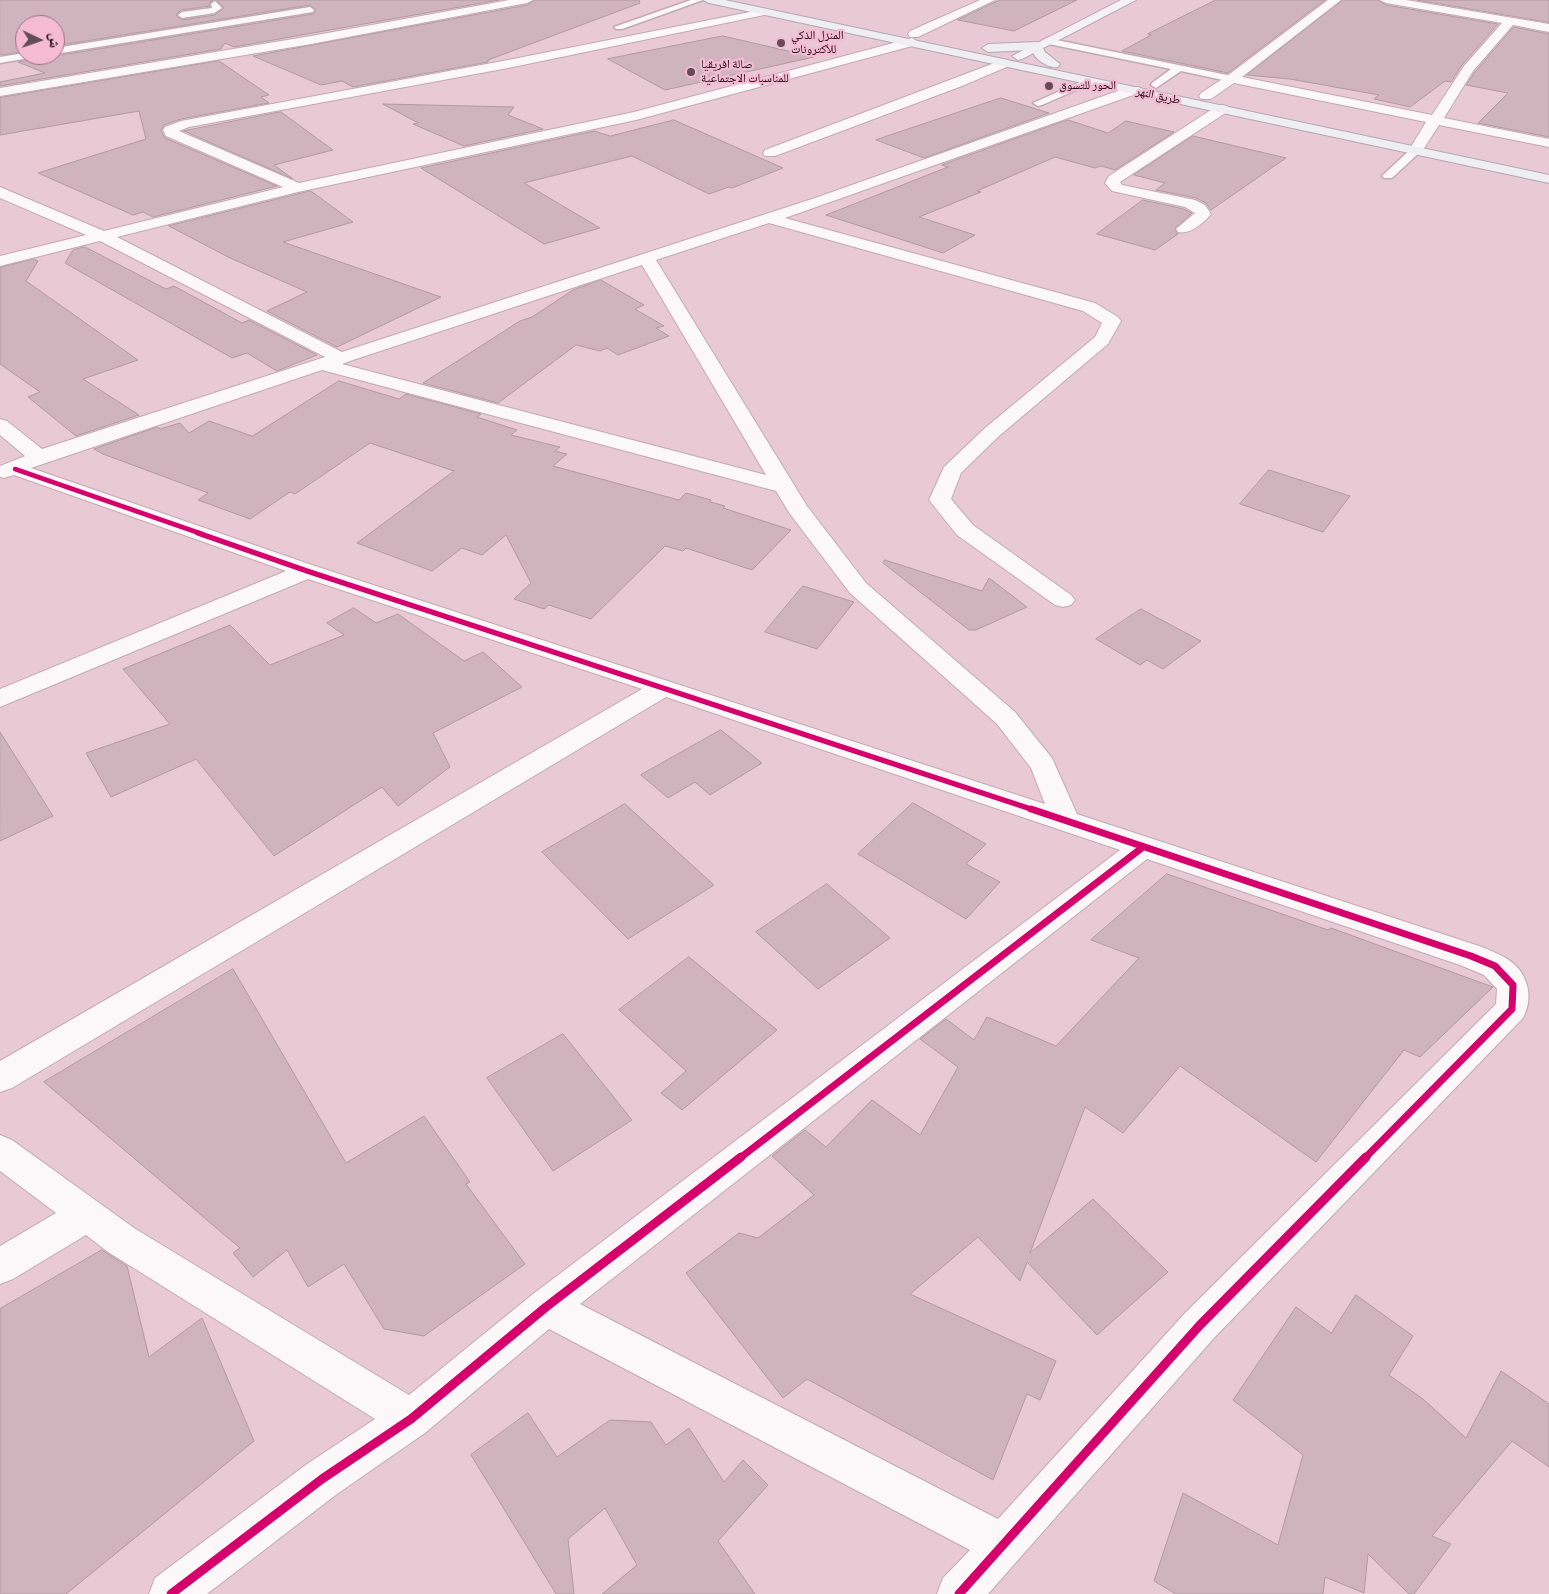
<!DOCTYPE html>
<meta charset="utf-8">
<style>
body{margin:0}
#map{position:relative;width:1549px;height:1594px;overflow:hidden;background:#e8c9d4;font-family:Bitter,"Noto Naskh Arabic",serif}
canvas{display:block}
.north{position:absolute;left:15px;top:15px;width:50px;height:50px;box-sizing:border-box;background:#f5bcd1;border:1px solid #9e7484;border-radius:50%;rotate:93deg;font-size:14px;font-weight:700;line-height:20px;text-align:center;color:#1b0911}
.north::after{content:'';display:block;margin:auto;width:18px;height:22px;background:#634c55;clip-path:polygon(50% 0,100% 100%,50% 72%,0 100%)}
</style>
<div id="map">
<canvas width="1549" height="1594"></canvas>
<div class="north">ش</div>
</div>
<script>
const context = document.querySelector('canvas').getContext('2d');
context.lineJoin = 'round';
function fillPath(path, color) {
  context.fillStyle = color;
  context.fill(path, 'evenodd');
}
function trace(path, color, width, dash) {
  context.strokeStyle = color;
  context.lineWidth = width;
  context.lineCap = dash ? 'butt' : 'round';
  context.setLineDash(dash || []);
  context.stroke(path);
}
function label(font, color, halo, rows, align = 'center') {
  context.font = font + ' Bitter,"Noto Naskh Arabic",serif';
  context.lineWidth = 4.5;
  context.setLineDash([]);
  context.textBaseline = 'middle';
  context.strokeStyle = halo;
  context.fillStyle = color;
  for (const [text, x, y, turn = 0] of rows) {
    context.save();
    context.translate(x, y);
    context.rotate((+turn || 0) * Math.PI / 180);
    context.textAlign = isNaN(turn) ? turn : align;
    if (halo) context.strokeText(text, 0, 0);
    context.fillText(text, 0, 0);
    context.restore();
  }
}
const building = new Path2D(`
 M0 0H213L210 2V6L181 10 176 15 182 20 215 15 224 8 217 0H499L234 47 225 43 221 49 0 86V82L45 73 18 62 30 60 36 55 55 56 313 14 316 10 310 5 55 46V25H25V51L2 55 0 54Z
 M535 0H639L640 3 488 60V62L353 87 342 81 321 85 253 56 527 5Z
 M1000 0H1077L1014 31 958 20Z
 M1216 0H1325L1228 73 1122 51 1151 35 1148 34Z
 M1343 0H1378L1386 5 1498 24 1462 65 1451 82 1445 81 1410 107 1374 99 1379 95 1290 79 1247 75Z
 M1417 0H1549V22Z
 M1514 27 1549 34V137L1478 123 1508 93 1466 85 1475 72Z
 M723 36 814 57 665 90 608 59Z
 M219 61 269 95 261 97 269 103 181 119 164 125 161 131 165 138 277 186 153 217 143 212 133 215 38 173 146 139 139 111 0 135V98Z
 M1001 98 1049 113 924 158 876 140Z
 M383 104 514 107 508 115 543 129 464 146 413 124 418 123Z
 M281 112 333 150 274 165 293 179 184 131Z
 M674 120 783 168 732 188 729 187 709 194 632 156 524 183 600 228 544 244 421 168 594 131 610 136Z
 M1068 120 1108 133 1126 121 1174 132 1115 170 1101 166 1095 168 1055 157 977 191 981 192 919 217 975 235 943 253 826 215 948 167 942 165Z
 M1193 136 1286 158 1211 210 1206 203 1196 198 1156 190 1165 183 1134 175Z
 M311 191 353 222 283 242 441 297 337 347 267 311 307 292 230 258 169 226Z
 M1143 200 1184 209 1192 213 1175 228 1178 234 1155 250 1097 234Z
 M85 247 166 289 174 286 242 323 249 320 317 355 277 371 247 353 232 358 65 263 73 250Z
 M34 259 38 261 26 281 138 360 83 379 139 415 76 436 28 397 40 392 0 364V268Z
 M601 280 644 305 635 309 664 326 656 328 669 336 618 355 607 348 600 351 576 345 498 403 423 383 520 321 532 317 573 290Z
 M339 381 399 399 406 394 481 414 477 417 517 430 511 435 560 447 555 451 567 454 553 466 679 500 686 493 711 500 710 502 725 506 723 508 791 530 752 570 686 548 683 551 665 546 591 619 549 605 544 609 514 599 531 583 506 535 482 555 462 548 432 571 357 543 454 471 370 443 295 494 290 492 250 519 198 500 208 493 103 454 94 449 157 427 160 429 180 423 189 433 209 421 252 436Z
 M1269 470 1350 496 1323 532 1240 504Z
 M885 560 982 591 989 578 1027 607 976 630H969L883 563Z
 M803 586 854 602 817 649 765 632Z
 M354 608 376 623 398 614 464 661 483 652 522 687 433 733 450 767 398 806 382 787 274 856 196 759 111 797 86 753 170 724 123 669 230 625 270 665 344 635 327 623Z
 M1141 609 1201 641 1163 669 1147 660 1140 665 1096 639Z
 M721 730 762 763 710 795 695 782 668 798 641 775Z
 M0 732 53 816 0 841Z
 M913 803 986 844 966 864 1000 882 966 919 858 854Z
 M625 804 714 885 628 939 542 852Z
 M1167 874 1328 930 1331 928 1493 987 1420 1057 1404 1050 1316 1162 1180 1066 1123 1133 1085 1107 1030 1253 1093 1199 1168 1272 1097 1335 1027 1262 1020 1281 978 1237 910 1294 1056 1361 1040 1400 1027 1394 993 1480 807 1379 783 1398 686 1273 739 1233 758 1238 814 1195 772 1156 805 1130 826 1147 872 1100 920 1135 958 1067 920 1039 946 1019 974 1040 987 1017 1056 1046 1139 958 1091 940Z
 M827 884 890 938 818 989 756 932Z
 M689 957 777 1030 682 1110 661 1093 686 1071 619 1010Z
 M233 969 346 1163 424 1116 470 1182 466 1184 525 1264 424 1336 384 1329 344 1264 308 1287 287 1250 253 1277 233 1253 240 1248 44 1082Z
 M563 1034 632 1120 553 1171 487 1078Z
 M102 1250 127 1266 149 1357 202 1318 254 1441 66 1594H0V1309Z
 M1356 1295 1413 1336 1389 1375 1423 1399 1466 1438 1501 1371 1549 1404V1467L1512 1441 1432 1536 1451 1544 1414 1594H1409L1368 1554 1364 1593 1325 1577 1323 1594H1176L1154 1581 1183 1493 1278 1545 1303 1455 1233 1400 1296 1307 1331 1333Z
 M528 1413 557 1457 610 1420 651 1422 666 1445 689 1428 724 1482 743 1460 768 1485 718 1541 755 1594H602L637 1565 605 1508 568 1539 574 1594H556L471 1455Z`);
const service = new Path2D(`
 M691 0H703L622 29H616L614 27Z
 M215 1 222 8 214 13 182 18 178 15 182 12 212 8 211 4Z
 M310 7 314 10 313 12 55 54V48Z
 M1047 38 1232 76 1237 79 1232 82 1181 71 1156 88 1151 85 1152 83 1171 69 1044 43 1042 41Z
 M25 53V55H34L29 58 0 63V57Z
 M1089 78 1094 81 1092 83 1042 105 1038 106 1033 103Z
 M1416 147 1421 150 1420 152 1392 178H1384L1382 176 1384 174 1412 148Z`);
const minor = new Path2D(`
 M509 0H533L527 3 311 44 0 96V88L311 36Z
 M980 0H995L918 37H910L908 34 910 31Z
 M1328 0H1341L1242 77 1432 115 1464 66 1502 23 1386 3 1380 0H1406L1549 24V32L1513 25 1473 71 1444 118 1549 139V147L1439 125 1421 153H1411L1409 150 1426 122 1234 83 1211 99H1201L1199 96 1201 93 1227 76Z
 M765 9 771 12 769 14 508 68 189 127 179 131 299 183 634 112 912 38 918 42 916 45 636 120 298 192 117 237 342 352 815 198 1129 87H1139L1140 90 1139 93 785 218 1095 303 1118 317 1121 321 1108 344 999 436 961 473 951 499 973 525 1071 595 1075 600 1071 605 1063 607 1055 605 957 535 929 500 944 467 985 428 1095 337 1102 323 1083 311 769 223 656 260 807 506 866 583 1015 712 1052 758 1077 814 1482 947C1489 950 1497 953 1504 957 1527 969 1535 996 1523 1018L1214 1338 988 1594H937L943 1578 970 1550 549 1329 425 1433 337 1494 207 1594H149L155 1578 307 1464 375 1419 108 1252 86 1235 13 1279 0 1284V1246L56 1213 0 1171V1135L12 1140 134 1228 409 1395 533 1294 1120 850 666 697 12 1088 0 1092V1061L642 689 308 579 0 707V689L286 571 14 475 4 478 0 477V466L25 456 0 435V419L7 421 42 449 325 357 100 241 0 266V256L86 235 0 198V187L104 231 283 187 166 136 163 130 165 127 181 121 508 60ZM642 265 766 475 342 364 350 361ZM322 370 776 491 790 514 850 593 997 724 1031 768 1045 804 315 566 31 468ZM1147 859 1460 965 1484 975 1497 989 1496 1004 1186 1312 998 1519 580 1304Z
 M1005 59 1011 63 1009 66 962 86 775 156H765L763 153 765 150Z
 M1222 105 1227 106 1229 109 1227 112 1120 182 1122 185 1195 200 1205 205 1211 214C1204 223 1190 235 1178 232L1176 229 1195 213 1185 207 1112 191 1105 183 1109 176 1217 106Z`);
const secondary = new Path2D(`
 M1121 0H1136L1022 59 1018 60 1012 56Z`);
const primary = new Path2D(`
 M703 0H725L1549 175V183L709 3Z
 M1037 42 1041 43 1045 52 1060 64 1058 67C1049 69 1034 59 1032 50L988 52 982 48 988 44Z`);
const cyclewayFar3 = new Path2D(`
 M15 469 202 534`);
const cyclewayFar2 = new Path2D(`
 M198 533 307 571 1034 810`);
const cyclewayFar1 = new Path2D(`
 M1031 809 1471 956 1495 966 1513 985 1512 1009 1365 1158
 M740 1158 1143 847`);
const cycleway = new Path2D(`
 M171 1594 322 1479 411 1419 546 1307 741 1157
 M959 1594 1200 1325 1366 1157`);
const markers = [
 [781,43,5,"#634c55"],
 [691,72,5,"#634c55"],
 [1049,86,5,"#634c55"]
];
const farPoinames = [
 ["المنزل الذكي",791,36],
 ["للأكترونات",791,50],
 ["صالة افريقيا",701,65],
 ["للمناسبات الاجتماعية",701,79],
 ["الحور للتسوق",1059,86]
];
const farStreetnames = [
 ["طريق النهر",1158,96,12]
];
fillPath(building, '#cfb3bd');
trace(building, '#b19aa2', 1);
trace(service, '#c1aab3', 3);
trace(minor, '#c1aab3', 2);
trace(secondary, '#c1aab3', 2);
trace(primary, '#b1a9b2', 2);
fillPath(service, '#fcf7f9');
fillPath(minor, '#fcf7f9');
fillPath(secondary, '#f5f2f5');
fillPath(primary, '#efeef1');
trace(cyclewayFar3, '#d6006c', 4.5);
trace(cyclewayFar2, '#d6006c', 5.5);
trace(cyclewayFar1, '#d6006c', 7);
trace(cycleway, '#d6006c', 9);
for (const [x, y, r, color] of markers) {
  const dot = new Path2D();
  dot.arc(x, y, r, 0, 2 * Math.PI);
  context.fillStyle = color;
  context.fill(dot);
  trace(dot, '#f5bcd1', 2);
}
label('12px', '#1b0911', '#f5bcd1', farPoinames, 'left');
label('12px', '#1b0911', '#f5bcd1', farStreetnames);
</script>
